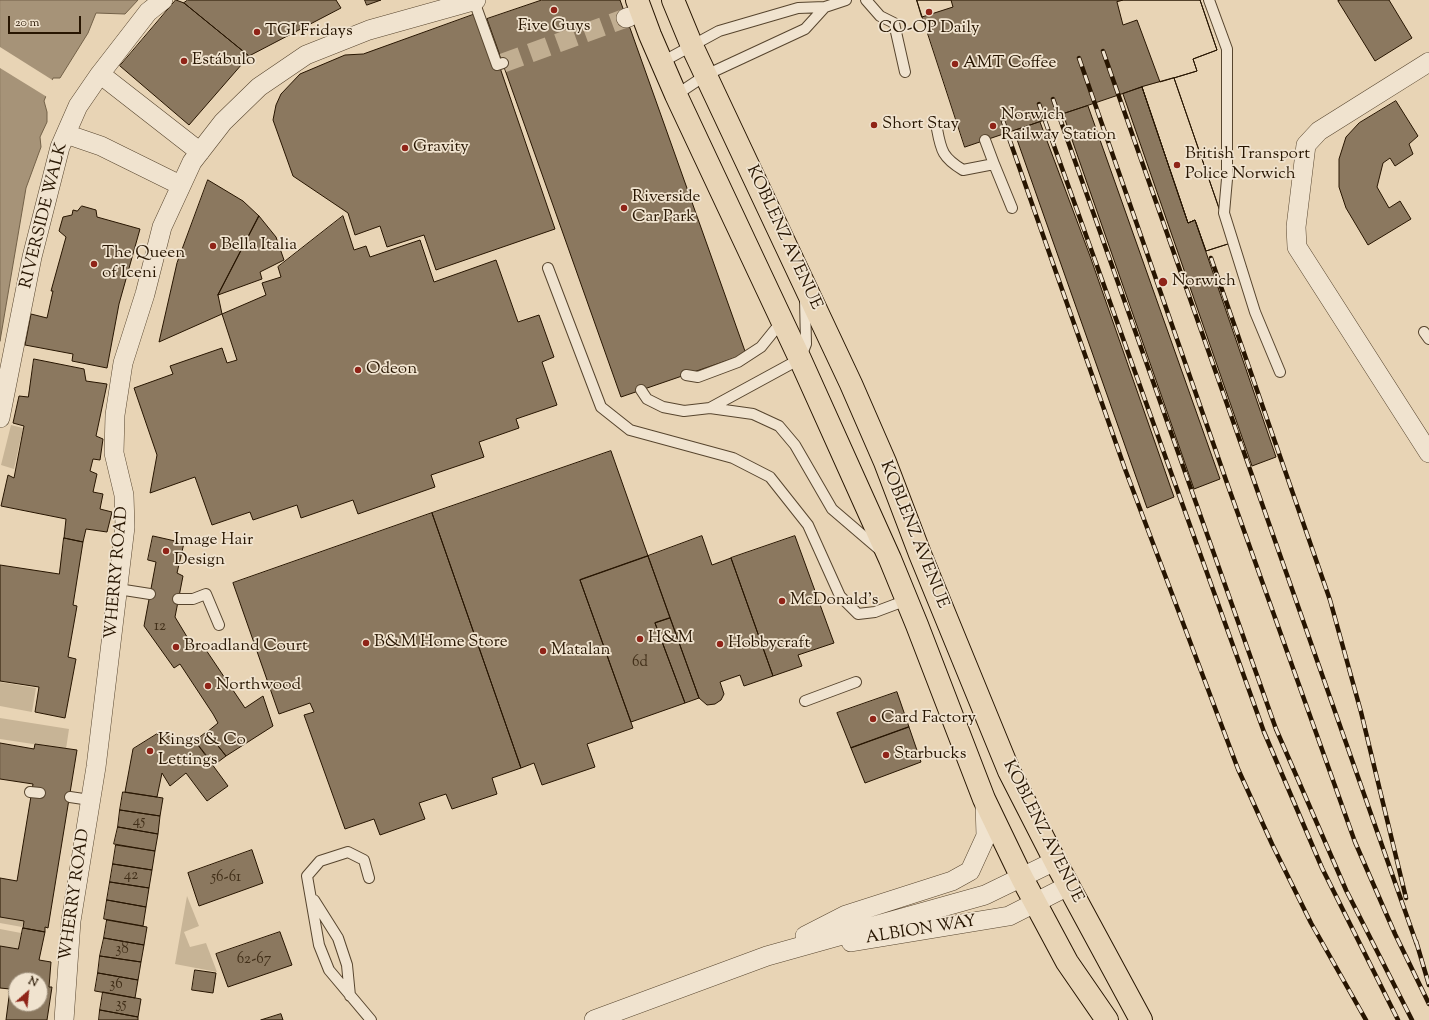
<!DOCTYPE html>
<meta charset="utf-8">
<style>
body{margin:0}
#map{position:relative;width:1429px;height:1020px;overflow:hidden;background:#e8d4b5;font-family:"Sorts Mill Goudy",serif}
canvas{display:block}
.north{position:absolute;left:8px;top:972px;width:40px;height:40px;box-sizing:border-box;background:#f0e3cf;border:1px solid #a0917d;border-radius:50%;rotate:27deg;font-size:11px;font-weight:700;line-height:16px;text-align:center;color:#271501}
.north::after{content:'';display:block;margin:auto;width:14px;height:18px;background:#8f2418;clip-path:polygon(50% 0,100% 100%,50% 72%,0 100%)}
.scale{position:absolute;left:8px;top:16px;width:73px;height:18px;box-sizing:border-box;border:2px solid #271501;border-top:0;padding-left:5px;font-size:12px;line-height:14px;white-space:nowrap;color:#271501;-webkit-text-stroke:3px #f0e3cf;paint-order:stroke}
</style>
<div id="map">
<canvas width="1429" height="1020"></canvas>
<div class="north">N</div>
<div class="scale">20 m</div>
</div>
<script>
const context = document.querySelector('canvas').getContext('2d');
context.lineJoin = 'round';
function fillPath(path, color) {
  context.fillStyle = color;
  context.fill(path, 'evenodd');
}
function trace(path, color, width, dash) {
  context.strokeStyle = color;
  context.lineWidth = width;
  context.lineCap = dash ? 'butt' : 'round';
  context.setLineDash(dash || []);
  context.stroke(path);
}
function label(font, color, halo, rows, align = 'center') {
  context.font = font + ' "Sorts Mill Goudy",serif';
  context.lineWidth = 3.5;
  context.setLineDash([]);
  context.textBaseline = 'middle';
  context.strokeStyle = halo;
  context.fillStyle = color;
  for (const [text, x, y, turn = 0] of rows) {
    context.save();
    context.translate(x, y);
    context.rotate((+turn || 0) * Math.PI / 180);
    context.textAlign = isNaN(turn) ? turn : align;
    if (halo) context.strokeText(text, 0, 0);
    context.fillText(text, 0, 0);
    context.restore();
  }
}
const green = new Path2D(`
 M11 425 23 428 14 469 1 465Z
 M0 682 36 688 32 712 0 706Z
 M0 718 69 729 66 749 0 739Z
 M187 896 199 926 184 932 190 947 206 943 217 972 175 964Z
 M0 917 24 921 22 927 0 923Z
 M0 929 21 933 18 949 0 946Z`);
const water = new Path2D(`
 M0 0H138L125 14 96 13 88 33 60 78H53L44 101 47 112V122L40 137 41 147 26 188 0 341Z`);
const pier = new Path2D(`
 M0 47 54 81 47 97 0 68Z`);
const building = new Path2D(`
 M176 0 184 3 249 56 189 125 120 66Z
 M188 0H336L341 8 249 56 184 3Z
 M365 0H381L367 5Z
 M542 0H620L746 354 621 397 487 19Z
 M917 0H1200L1217 50 1193 59 1197 71 1174 78 1231 243 1206 251 1195 220 1188 223 1142 87 965 147Z
 M917 0H951L953 7 922 17Z
 M1124 0H1200L1217 50 1193 59 1197 71 1160 82 1137 20 1123 25 1117 2Z
 M1341 0H1389L1412 38 1375 61 1338 1Z
 M481 12 555 229 436 270 424 235 387 247 380 226 355 235 348 213 293 176 273 120 276 105 281 94 300 74 345 55 363 54Z
 M1174 78 1231 243 1206 251 1195 220 1188 223 1142 87Z
 M1142 87 1188 223 1195 220 1276 457 1252 466 1123 94Z
 M1396 101 1418 136 1409 144 1413 154 1395 166 1390 158 1383 163 1377 187 1389 208 1400 201 1411 219 1368 245 1346 208 1339 187V159L1346 137 1359 123Z
 M1088 106 1220 479 1194 489 1063 114Z
 M1040 122 1090 256 1174 497 1147 508 1014 131Z
 M208 180 243 201 259 216 218 295 222 314 159 342 177 263Z
 M82 206 96 210 97 217 140 229 119 304 107 368 72 361 73 354 25 345 31 314 47 318 53 291H51L66 237 59 231 63 217 72 215 73 210 77 211Z
 M259 216 276 237 284 260 260 272 262 279 218 295Z
 M343 216 354 250 366 246 370 257 420 240 434 282 496 260 518 322 539 315 554 357 542 362 557 405 516 419 519 428 479 442 484 457 431 475 435 487 358 514 353 500 301 518 297 505 253 520 250 512 212 525 195 477 150 493 157 455 134 388 173 374 170 366 222 348 227 363 237 360 222 314 266 295 262 283 281 277 278 267Z
 M34 359 84 369 86 381 107 384 96 436 103 439 100 460 93 459 90 471 97 474 93 492 103 494 100 509 112 512 107 532 86 529 83 542 64 538 66 519 1 506 8 475 14 478 24 426 13 423 19 396 28 397Z
 M611 451 648 556 580 580 633 728 587 744 595 767 542 785 534 763 521 768 432 513Z
 M432 513 521 768 492 778 497 794 452 809 446 794 419 803 425 819 380 835 374 819 345 829 304 715 314 712 310 703 279 714 233 583Z
 M153 536 184 543 177 573 183 576 175 617 195 650 202 644 245 708 263 696 273 726 226 756 207 732 218 723 213 714 180 664 174 668 144 626 156 562 148 560Z
 M702 536 712 565 731 558 773 676 744 686 740 675 720 682 724 694 721 700 715 704 707 705 699 698 648 556Z
 M795 536 834 643 798 655 802 666 773 676 731 558Z
 M64 538 83 542 73 605 77 606 68 657 76 659 65 718 35 712 39 687 0 681V565L59 574Z
 M648 556 670 618 655 623 685 703 631 722 580 580Z
 M670 618 699 698 685 703 655 623Z
 M897 692 909 727 851 748 837 713Z
 M909 727 921 762 865 783 851 748Z
 M207 732 226 756 214 765 195 741Z
 M157 734 195 741 228 786 207 801 186 773 170 786 162 773 157 797 125 792 133 749Z
 M0 743 34 749 35 744 77 750 48 928 45 927V932L23 928 24 921 0 917V878L17 881 33 784 0 779Z
 M123 792 163 798 160 816 120 810Z
 M120 810 160 816 158 834 118 827Z
 M118 827 158 834 155 851 114 844Z
 M116 845 155 851 152 870 113 864Z
 M252 850 263 883 199 906 188 873Z
 M113 864 152 870 149 888 110 882Z
 M110 882 149 888 146 907 107 900Z
 M107 900 146 907 143 926 104 919Z
 M107 920 147 927 144 945 104 938Z
 M23 928 45 932 39 960 51 962 49 987H52L47 1020H6L10 989 0 988V946L18 949ZM16 980H40V1004H16Z
 M280 932 292 965 228 987 216 954Z
 M104 938 144 945 141 962 100 956Z
 M100 956 141 962 138 980 98 973Z
 M195 970 216 973 213 993 192 990Z
 M98 973 138 980 135 998 95 991Z
 M103 992 141 999 138 1017 100 1010Z
 M100 1010 138 1017V1020H99Z
 M281 1014 283 1020H261Z`);
const streetTunnel = new Path2D(`
 M503 63 626 18`);
const lane = new Path2D(`
 M866 0 880 16 894 23 905 72
 M1209 0 1227 49V179L1224 213 1255 312 1280 372
 M474 1 497 65 503 63
 M662 62 719 31 798 8 825 7 846 0
 M676 95 706 75 805 29 825 7
 M937 129C941 151 943 158 963 170L994 164 985 140
 M994 164 1012 208
 M548 268 601 407 630 430 733 458 770 477 808 525 840 596 858 614 875 612 907 600
 M1424 332 1429 339
 M686 375 698 377 738 362 761 347 782 321
 M641 390 647 399 663 407 684 411 710 408 753 414 779 426 795 445 832 509 881 551
 M710 408 800 359 806 344 805 299
 M118 589 150 594
 M178 599H193L206 594 219 625
 M805 701 856 682
 M30 792 40 793
 M70 797 90 800
 M369 878 364 860 348 852 320 861 307 876 319 945 329 970 371 1020
 M314 900 338 938 347 965 350 996`);
const street = new Path2D(`
 M626 18 629 17
 M1429 62 1319 131 1306 145 1296 227 1297 247 1429 453
 M100 74 200 152
 M66 134 101 146 180 185
 M0 418 32 257 60 147 78 106 100 74 148 12 163 0
 M805 936 846 915 952 881 970 871 986 836 985 803
 M851 942 1009 916 1068 886
 M64 1020 71 921 96 767 125 527 124 495 114 453 115 415 123 363 145 294 162 227 192 162 223 122 259 87 306 55 369 30 476 0
 M594 1020 767 956 985 895 1055 861`);
const primary = new Path2D(`
 M637 0 650 35 676 95 800 359 890 559 917 625 984 799 1022 878 1067 962 1107 1020
 M673 0 692 46 851 384 885 462 920 554 1009 771 1055 861 1141 1020`);
const rail = new Path2D(`
 M1103 51 1417 945
 M1079 58 1227 483 1355 842 1395 934 1429 1004
 M1053 99 1276 729 1346 890 1412 1020
 M1039 104 1264 732 1322 868 1398 1020
 M1003 121 1125 469 1238 769 1272 844 1311 923 1366 1020
 M1211 258 1330 600 1361 712 1406 898
 M1416 941 1429 985`);
const markers = [
 [554,10,4,"#8f2418"],
 [929,12,4,"#8f2418"],
 [257,32,4,"#8f2418"],
 [184,61,4,"#8f2418"],
 [955,64,4,"#8f2418"],
 [874,125,4,"#8f2418"],
 [993,126,4,"#8f2418"],
 [405,148,4,"#8f2418"],
 [1177,165,4,"#8f2418"],
 [624,208,4,"#8f2418"],
 [213,246,4,"#8f2418"],
 [94,264,4,"#8f2418"],
 [1163,282,5,"#8f2418"],
 [358,370,4,"#8f2418"],
 [166,551,4,"#8f2418"],
 [782,601,4,"#8f2418"],
 [640,639,4,"#8f2418"],
 [366,643,4,"#8f2418"],
 [720,644,4,"#8f2418"],
 [176,647,4,"#8f2418"],
 [543,651,4,"#8f2418"],
 [208,686,4,"#8f2418"],
 [873,719,4,"#8f2418"],
 [150,751,4,"#8f2418"],
 [886,755,4,"#8f2418"]
];
const numberNames = [
 ["12",160,627],
 ["6d",640,663],
 ["45",139,822],
 ["42",131,876],
 ["56-61",226,878],
 ["38",122,950],
 ["62-67",254,960],
 ["36",116,985],
 ["35",121,1005]
];
const poiNames = [
 ["Five Guys",554,27,"center"],
 ["CO-OP Daily",929,29,"center"],
 ["TGI Fridays",265,32],
 ["Estábulo",192,61],
 ["AMT Coffee",963,64],
 ["Norwich",1001,116],
 ["Railway Station",1001,136],
 ["Short Stay",882,125],
 ["Gravity",413,148],
 ["British Transport",1185,155],
 ["Police Norwich",1185,175],
 ["Riverside",632,198],
 ["Car Park",632,218],
 ["Bella Italia",221,246],
 ["The Queen",102,254],
 ["of Iceni",102,274],
 ["Norwich",1172,282],
 ["Odeon",366,370],
 ["Image Hair",174,541],
 ["Design",174,561],
 ["McDonald's",790,601],
 ["H&M",648,639],
 ["B&M Home Store",374,643],
 ["Hobbycraft",728,644],
 ["Broadland Court",184,647],
 ["Matalan",551,651],
 ["Northwood",216,686],
 ["Card Factory",881,719],
 ["Kings & Co",158,741],
 ["Lettings",158,761],
 ["Starbucks",894,755]
];
const streetNames = [
 ["RIVERSIDE WALK",45,216,-76],
 ["KOBLENZ AVENUE",783,238,65],
 ["KOBLENZ AVENUE",913,535,68],
 ["WHERRY ROAD",118,573,-85],
 ["KOBLENZ AVENUE",1042,832,63],
 ["WHERRY ROAD",76,895,-82],
 ["ALBION WAY",921,931,-9]
];
fillPath(green, '#c7b496');
fillPath(water, '#a69378');
trace(water, '#736148', 1);
fillPath(pier, '#e8d4b5');
fillPath(building, '#8b785f');
trace(building, '#271501', 1);
trace(streetTunnel, '#c1ae91', 19, [19, 10]);
trace(lane, '#57452e', 12);
trace(street, '#57452e', 20);
trace(primary, '#271501', 24);
trace(lane, '#f0e3cf', 10);
trace(street, '#f0e3cf', 19);
trace(primary, '#e8d4b5', 22);
trace(rail, '#271501', 4.5);
trace(rail, '#f0e3cf', 3, [9]);
for (const [x, y, r, color] of markers) {
  const dot = new Path2D();
  dot.arc(x, y, r, 0, 2 * Math.PI);
  context.fillStyle = color;
  context.fill(dot);
  trace(dot, '#f0e3cf', 1.5);
}
label('15px', '#402e18', null, numberNames);
label('17px', '#271501', '#f0e3cf', poiNames, 'left');
label('17px', '#271501', '#f0e3cf', streetNames);
</script>
